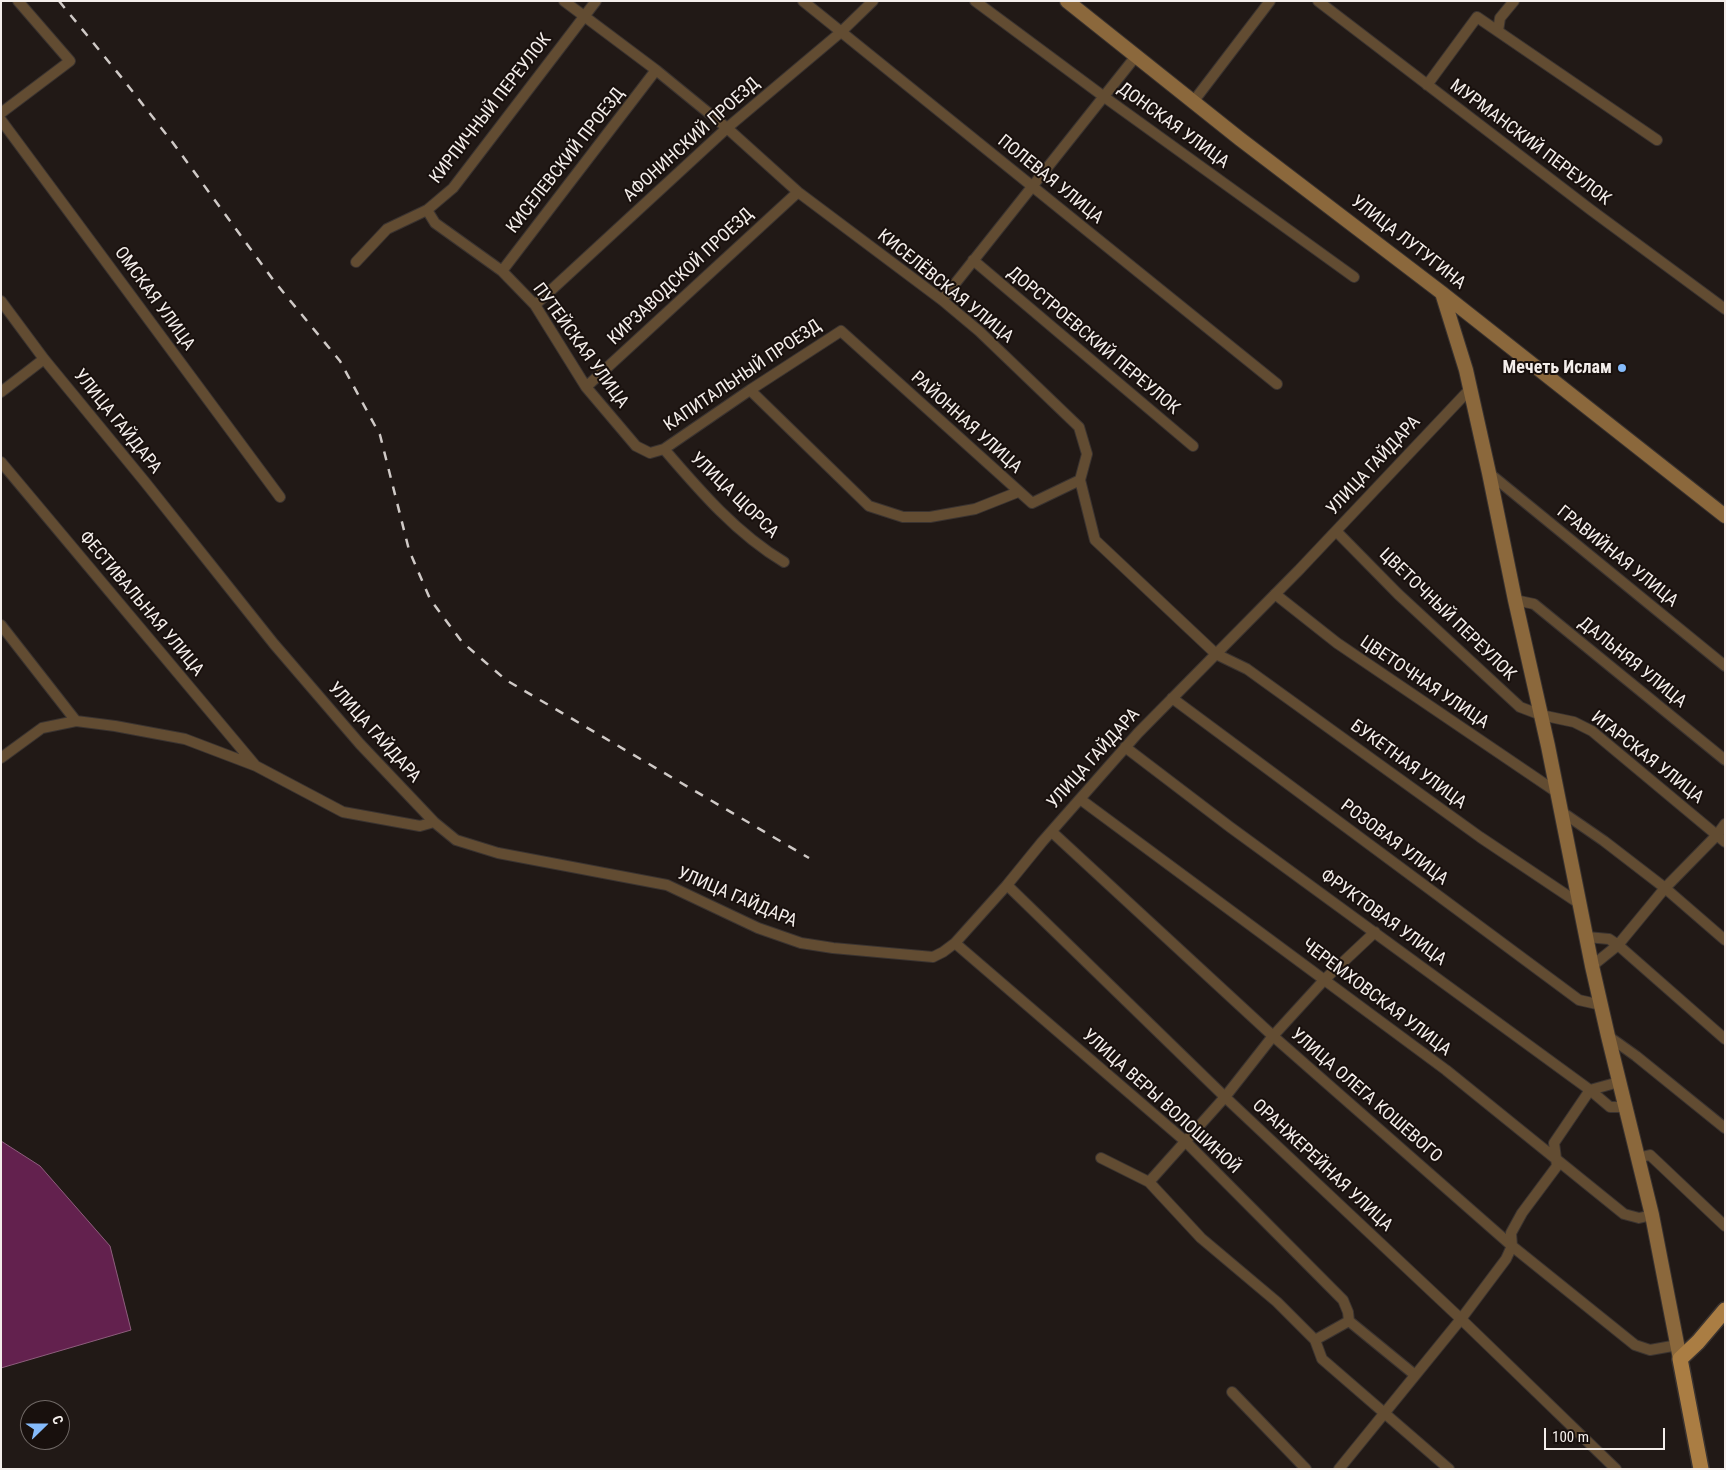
<!DOCTYPE html>
<meta charset="utf-8">
<style>
body{margin:0}
#map{position:relative;width:1726px;height:1470px;overflow:hidden;background:#211916;font-family:"Roboto Condensed",sans-serif}
canvas{display:block}
.frame{position:absolute;inset:0;border:2px solid #f4eeeb;pointer-events:none}
.north{position:absolute;left:20px;top:1400px;width:50px;height:50px;box-sizing:border-box;background:#18100d;border:1px solid #706966;border-radius:50%;rotate:68deg;font-size:14px;font-weight:700;line-height:20px;text-align:center;color:#f4eeeb}
.north::after{content:'';display:block;margin:auto;width:18px;height:22px;background:#85bbfb;clip-path:polygon(50% 0,100% 100%,50% 72%,0 100%)}
.scale{position:absolute;left:1544px;top:1428px;width:121px;height:22px;box-sizing:border-box;border:2px solid #f4eeeb;border-top:0;padding-left:6px;font-size:15px;line-height:18px;white-space:nowrap;color:#f4eeeb;-webkit-text-stroke:4px #18100d;paint-order:stroke}
</style>
<div id="map">
<canvas width="1726" height="1470"></canvas>
<div class="frame"></div>
<div class="north">С</div>
<div class="scale">100 m</div>
</div>
<script>
const context = document.querySelector('canvas').getContext('2d');
context.lineJoin = 'round';
function fillPath(path, color) {
  context.fillStyle = color;
  context.fill(path, 'evenodd');
}
function trace(path, color, width, dash) {
  context.strokeStyle = color;
  context.lineWidth = width;
  context.lineCap = dash ? 'butt' : 'round';
  context.setLineDash(dash || []);
  context.stroke(path);
}
function label(font, color, halo, rows, align = 'center') {
  context.font = font + ' "Roboto Condensed",sans-serif';
  context.lineWidth = 4;
  context.setLineDash([]);
  context.textBaseline = 'middle';
  context.strokeStyle = halo;
  context.fillStyle = color;
  for (const [text, x, y, turn = 0] of rows) {
    context.save();
    context.translate(x, y);
    context.rotate((+turn || 0) * Math.PI / 180);
    context.textAlign = isNaN(turn) ? turn : align;
    if (halo) context.strokeText(text, 0, 0);
    context.fillText(text, 0, 0);
    context.restore();
  }
}
const water = new Path2D(`
 M1 1141 40 1166 110 1246 131 1330 1 1368Z`);
const street = new Path2D(`
 M564 1 656 70 727 128 798 192 942 300 979 331 1079 427 1087 454 1080 480 1095 540 1216 654 1247 669 1480 837 1580 904
 M803 1 1277 384
 M975 1 1103 96 1354 277
 M1318 1 1591 210 1725 309
 M1498 31 1500 18 1514 1
 M1427 85 1477 17 1657 140
 M1193 102 1270 1
 M1 113 70 61 18 1
 M1 120 280 497
 M427 210 435 223 502 271 535 305 586 387 636 446 650 453 664 449 750 390 841 331 1032 503 1080 480
 M973 260 1193 446
 M356 262 387 229 427 210 453 188 596 1
 M502 271 656 70
 M942 300 1136 56
 M1 301 44 359 145 482 274 644 360 744 434 822 456 840 498 853 667 885 758 928 801 943 833 948 933 957 943 952 955 943 1007 885 1042 842 1138 733 1299 570 1470 389
 M535 305 727 128 841 32 873 1
 M586 387 798 192
 M750 390 869 506 903 517H930L975 509 1018 492
 M1 392 44 359
 M664 449C700 491 737 534 784 562
 M1 462 255 765
 M1489 473 1725 666
 M1336 531 1398 594 1520 707 1541 715 1574 722 1592 731 1725 842
 M1275 594 1337 643 1558 793
 M1515 600 1534 604 1725 760
 M1 625 76 721
 M1172 698 1579 1000 1601 1005
 M1125 747 1230 827 1590 1090 1610 1107H1625
 M1 758 42 728 76 721 115 726 185 739 256 766 343 812 420 826 434 822
 M1080 799 1446 1070 1624 1214 1639 1218 1652 1215
 M1562 812 1604 841 1665 888 1725 940
 M1052 832 1273 1036 1512 1246 1635 1345 1650 1350 1678 1345
 M1007 885 1225 1097 1461 1319 1616 1469
 M1587 937 1609 939 1618 945 1725 1039
 M955 943 1185 1141 1343 1300 1348 1312 1349 1321
 M1592 966 1618 945 1665 888 1717 835 1725 824
 M1608 1036 1636 1056 1725 1128
 M1101 1158 1149 1182 1225 1097 1273 1036 1325 979 1375 932
 M1637 1158 1650 1155 1725 1226
 M1149 1182 1201 1238 1277 1302 1315 1340 1322 1359 1449 1469
 M1315 1340 1349 1321 1415 1375
 M1232 1392 1306 1469
 M1339 1469 1461 1319 1506 1259 1512 1246 1511 1233 1522 1213 1557 1166 1554 1143 1590 1090 1619 1082`);
const secondary = new Path2D(`
 M1067 1 1240 139 1442 293 1725 516
 M1442 293 1466 370 1489 473 1515 600 1548 746 1592 966 1608 1036 1652 1215 1680 1359`);
const primary = new Path2D(`
 M1701 1469 1680 1359 1698 1342 1725 1310`);
const rail = new Path2D(`
 M59 1 122 78 173 143 274 281 340 361 380 435 409 550 430 599 462 642 506 680 809 858`);
const markers = [
 [1622,368,5,"#85bbfb"]
];
const streetNames = [
 ["КИРПИЧНЫЙ ПЕРЕУЛОК",491,109,-52],
 ["ДОНСКАЯ УЛИЦА",1173,126,36],
 ["АФОНИНСКИЙ ПРОЕЗД",692,140,-42],
 ["МУРМАНСКИЙ ПЕРЕУЛОК",1530,143,37],
 ["КИСЕЛЕВСКИЙ ПРОЕЗД",566,161,-52],
 ["ПОЛЕВАЯ УЛИЦА",1050,180,39],
 ["УЛИЦА ЛУТУГИНА",1408,243,38],
 ["КИРЗАВОДСКОЙ ПРОЕЗД",681,277,-43],
 ["КИСЕЛЁВСКАЯ УЛИЦА",945,287,39],
 ["ОМСКАЯ УЛИЦА",154,299,54],
 ["ДОРСТРОЕВСКИЙ ПЕРЕУЛОК",1093,341,40],
 ["ПУТЕЙСКАЯ УЛИЦА",580,346,54],
 ["КАПИТАЛЬНЫЙ ПРОЕЗД",743,376,-34],
 ["УЛИЦА ГАЙДАРА",117,422,51],
 ["РАЙОННАЯ УЛИЦА",966,423,42],
 ["УЛИЦА ГАЙДАРА",1374,466,-47],
 ["УЛИЦА ЩОРСА",734,496,44],
 ["ГРАВИЙНАЯ УЛИЦА",1617,557,39],
 ["ФЕСТИВАЛЬНАЯ УЛИЦА",141,604,50],
 ["ЦВЕТОЧНЫЙ ПЕРЕУЛОК",1447,615,44],
 ["ДАЛЬНЯЯ УЛИЦА",1632,663,39],
 ["ЦВЕТОЧНАЯ УЛИЦА",1424,683,34],
 ["УЛИЦА ГАЙДАРА",374,733,48],
 ["ИГАРСКАЯ УЛИЦА",1647,758,38],
 ["УЛИЦА ГАЙДАРА",1094,759,-48],
 ["БУКЕТНАЯ УЛИЦА",1408,765,36],
 ["РОЗОВАЯ УЛИЦА",1394,843,37],
 ["УЛИЦА ГАЙДАРА",737,898,23],
 ["ФРУКТОВАЯ УЛИЦА",1383,918,36],
 ["ЧЕРЕМХОВСКАЯ УЛИЦА",1376,998,37],
 ["УЛИЦА ОЛЕГА КОШЕВОГО",1366,1096,41],
 ["УЛИЦА ВЕРЫ ВОЛОШИНОЙ",1161,1102,42],
 ["ОРАНЖЕРЕЙНАЯ УЛИЦА",1322,1166,43]
];
const poiNames = [
 ["Мечеть Ислам",1612,368]
];
fillPath(water, '#63214e');
trace(water, '#8e5e7d', 1);
trace(street, '#3a3330', 12);
trace(secondary, '#3a3330', 16);
trace(primary, '#3a3330', 18);
trace(street, '#624c32', 10);
trace(secondary, '#8b683c', 14);
trace(primary, '#aa7d43', 15);
trace(rail, '#cfc9c6', 2.5, [9, 9]);
for (const [x, y, r, color] of markers) {
  const dot = new Path2D();
  dot.arc(x, y, r, 0, 2 * Math.PI);
  context.fillStyle = color;
  context.fill(dot);
  trace(dot, '#18100d', 2);
}
label('18px', '#f4eeeb', '#18100d', streetNames);
label('bold 18px', '#f4eeeb', '#18100d', poiNames, 'right');
</script>
